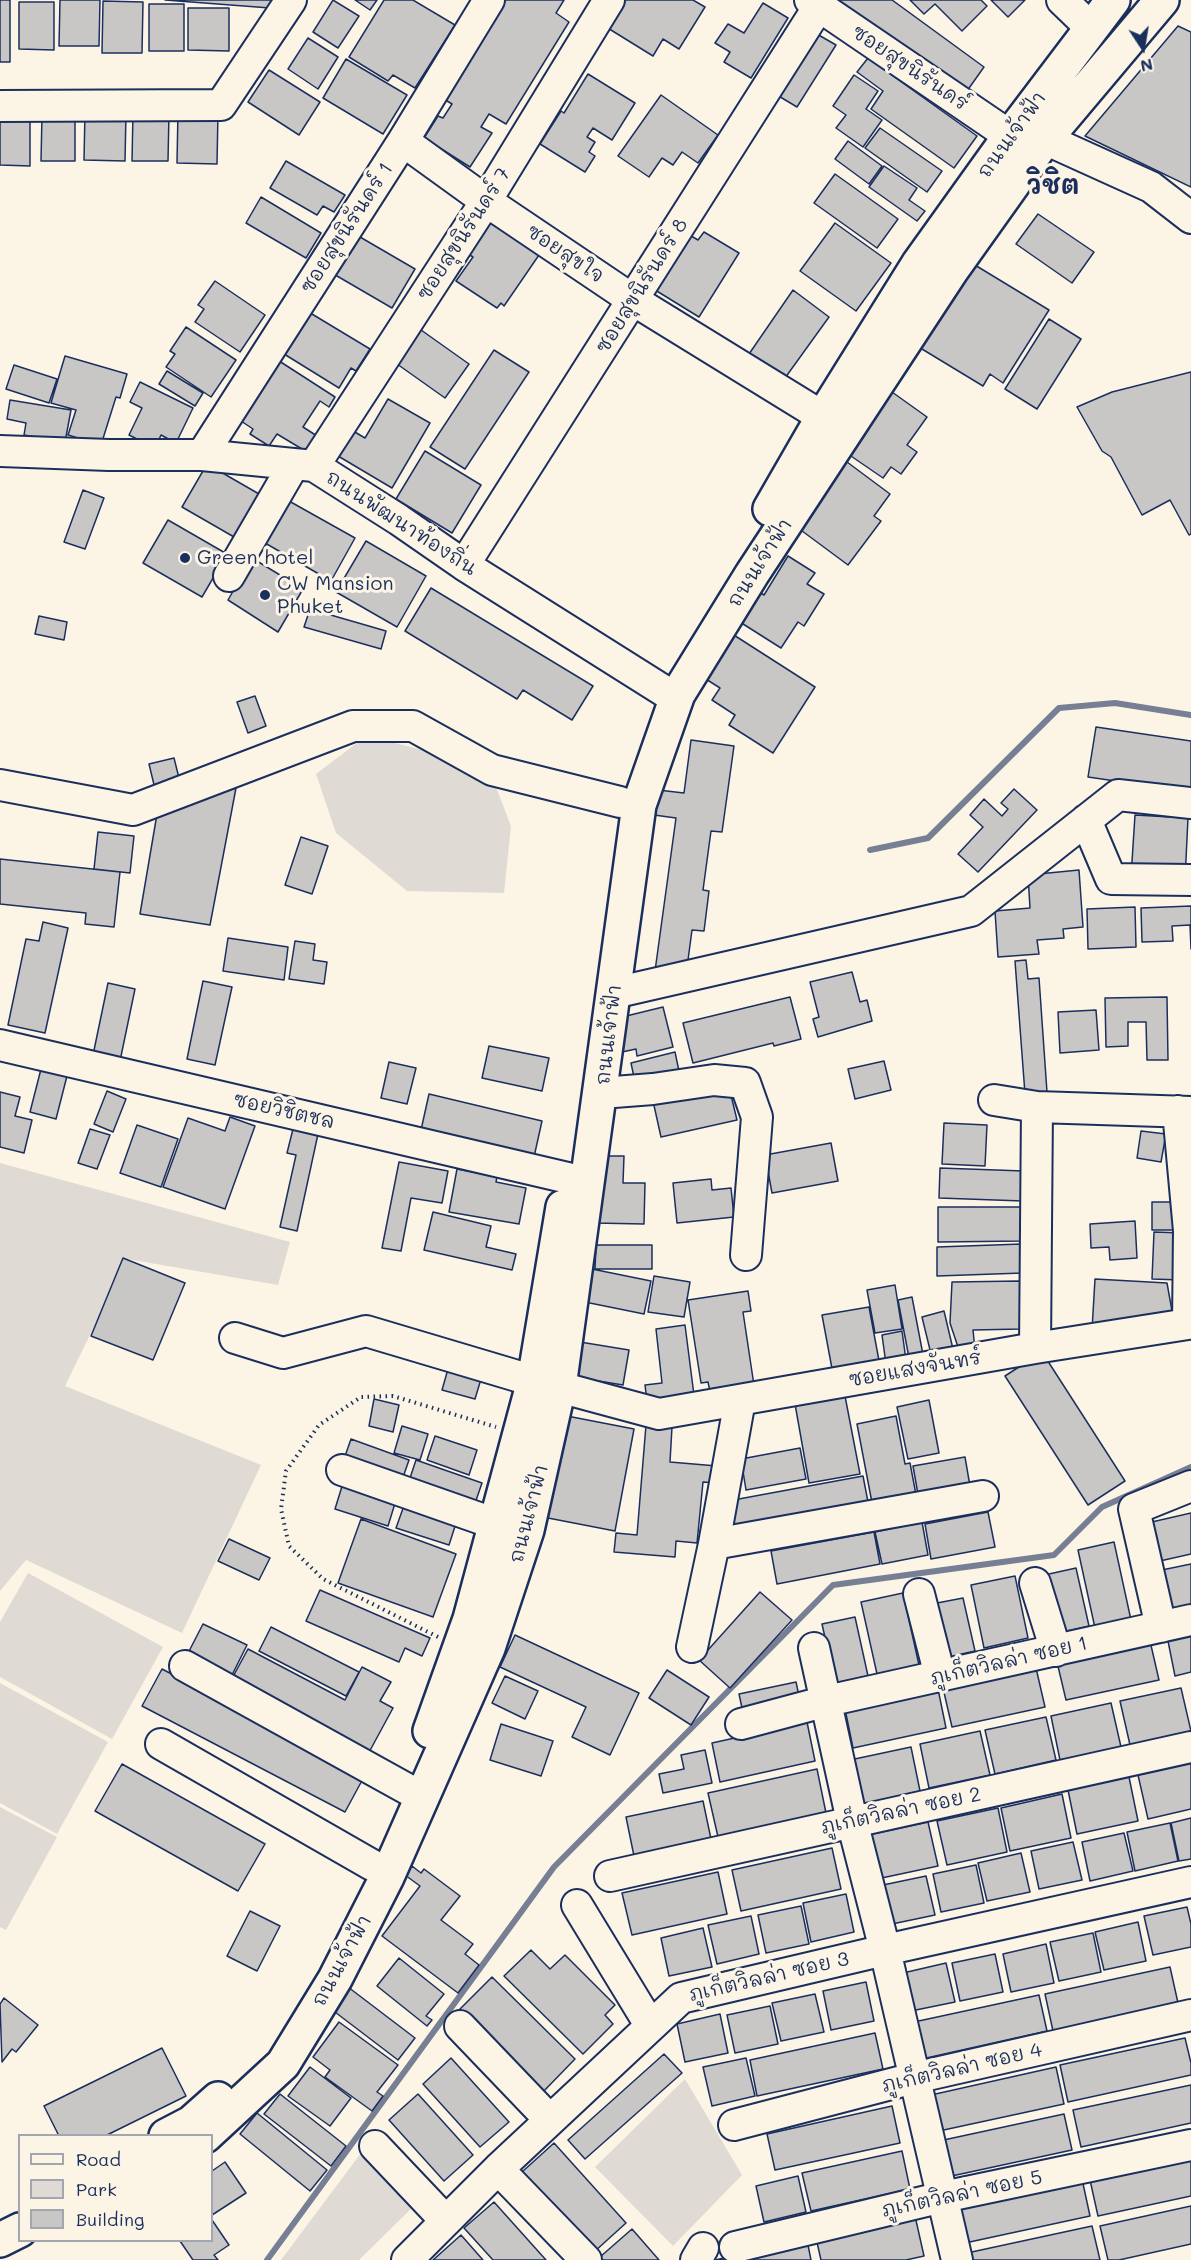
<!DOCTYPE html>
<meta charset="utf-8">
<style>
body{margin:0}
#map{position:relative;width:1191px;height:2260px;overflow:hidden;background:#fcf5e5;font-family:Mali,sans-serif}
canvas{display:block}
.legend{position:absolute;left:18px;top:2134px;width:195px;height:108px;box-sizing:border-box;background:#fcf5e5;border:2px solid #a2a6af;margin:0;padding:8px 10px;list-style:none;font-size:18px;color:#1b2f5e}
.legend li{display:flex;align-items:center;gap:12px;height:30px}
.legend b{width:30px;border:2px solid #a2a6af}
.north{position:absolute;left:1113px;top:18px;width:60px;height:60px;-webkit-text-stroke:4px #fcf5e5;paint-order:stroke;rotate:168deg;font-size:16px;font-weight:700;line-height:24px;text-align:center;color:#1b2f5e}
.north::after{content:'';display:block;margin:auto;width:21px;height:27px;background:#1b2f5e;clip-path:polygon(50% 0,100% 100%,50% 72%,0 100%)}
</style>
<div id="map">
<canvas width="1191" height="2260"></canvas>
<ul class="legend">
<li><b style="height:8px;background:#fcf5e5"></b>Road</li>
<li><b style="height:16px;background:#dfdbd4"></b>Park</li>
<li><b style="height:16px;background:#c8c7c6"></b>Building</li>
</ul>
<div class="north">N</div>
</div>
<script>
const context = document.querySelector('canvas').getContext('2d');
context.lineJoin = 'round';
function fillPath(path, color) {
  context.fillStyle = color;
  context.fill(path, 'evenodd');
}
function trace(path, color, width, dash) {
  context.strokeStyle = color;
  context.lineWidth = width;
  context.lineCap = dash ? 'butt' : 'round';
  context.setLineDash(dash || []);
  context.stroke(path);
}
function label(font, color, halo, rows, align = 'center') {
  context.font = font + ' Mali,"Playpen Sans Thai",sans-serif';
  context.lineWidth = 6;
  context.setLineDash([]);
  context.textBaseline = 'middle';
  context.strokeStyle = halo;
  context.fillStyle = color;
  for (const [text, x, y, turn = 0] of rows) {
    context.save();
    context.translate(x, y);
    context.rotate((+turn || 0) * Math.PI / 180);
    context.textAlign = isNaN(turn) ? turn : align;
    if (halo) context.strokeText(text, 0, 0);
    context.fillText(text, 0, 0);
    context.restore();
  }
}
const green = new Path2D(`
 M366 736 452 757 494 782 511 826 504 893 407 891 336 833 316 774Z
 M0 1163 290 1242 278 1285 127 1259 65 1386 261 1465 182 1633 26 1560 0 1591Z
 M28 1573 163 1647 112 1739 0 1677V1622Z
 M0 1683 108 1742 57 1834 0 1803Z
 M0 1807 57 1837 6 1930 0 1927Z
 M685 2079 742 2175 673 2246 595 2167Z
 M361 2153 415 2205 359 2260H281Z`);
const stream = new Path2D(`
 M870 850 928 838 1059 708 1115 703 1191 715
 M267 2260 554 1867 833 1585 1054 1555 1102 1507 1191 1467`);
const building = new Path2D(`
 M0 0H10V62H0Z
 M60 0H100L99 46H59Z
 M165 0H271L270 8Z
 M333 0 359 16 338 48 313 32Z
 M355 0H377L370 10Z
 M384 0H413L455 25 415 88 393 75 388 81 349 57Z
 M498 0H564L556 13 569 22 506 124 489 114 481 127 492 133 470 167 424 138 438 116 443 118 452 104 439 96Z
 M612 0H693L705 7 679 49 663 39 653 56 598 22Z
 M829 0H892L984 67 962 98Z
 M910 0H981L987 6 962 31 935 4 924 14Z
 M991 0H1025L1008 17Z
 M103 1 143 2 142 53H102Z
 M19 2H54V50L19 49Z
 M763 3 788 18 751 78 724 62 730 52 715 43 728 24 744 33Z
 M149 4H184V51H149Z
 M188 8H229V51L188 50Z
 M1178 26 1191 32V187L1085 136Z
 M810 30 836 45 797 107 772 92Z
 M308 38 338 57 318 89 288 69Z
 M868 58 977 136 954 168 871 109 883 91 857 72Z
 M346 59 407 95 383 134 323 98Z
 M269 70 320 102 299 135 248 102Z
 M588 74 635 103 612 140 593 128 587 137 595 142 589 152 595 156 585 172 540 144 561 111 564 113Z
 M854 75 878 91 866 109 882 120 863 147 836 128 846 115 833 106Z
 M661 95 718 135 698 163 682 152 673 165 662 158 649 177 618 156Z
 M178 111 218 112 217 164 177 163Z
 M85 112 126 113 125 161 84 160Z
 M133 112 169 113 168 161H132Z
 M42 115H75V161H41Z
 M0 117H30V166L0 165Z
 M880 128 942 171 927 192 865 148Z
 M848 141 882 166 869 184 835 159Z
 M286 161 345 195 334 212 323 206 317 215 270 188Z
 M884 166 917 188 909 200 925 211 917 221 869 187Z
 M835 174 898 219 877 248 814 203Z
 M261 197 321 233 306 258 246 223Z
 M1038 214 1094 252 1072 283 1016 244Z
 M481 216 539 255 504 306 501 303 497 308 456 281 473 257 459 248Z
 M835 223 891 263 856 311 800 271Z
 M348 230 415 269 392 308 325 269Z
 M681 230 698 240 704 232 739 253 699 317 647 285Z
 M970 262 1049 310 1003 383 990 374 983 386 917 346Z
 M215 281 265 315 240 352 195 322 204 309 198 305Z
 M793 290 829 317 785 378 749 354Z
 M302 308 370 349 356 371 351 368 339 388 276 349Z
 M1049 319 1081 339 1037 409 1005 389Z
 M414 325 469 364 445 398 390 359Z
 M186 327 236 360 211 397 166 367 175 354 170 351Z
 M494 350 529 372 465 469 430 447Z
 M65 356 127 374 120 398 116 397 101 445 68 435 76 410 51 403Z
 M273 357 335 397 329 407 320 401 303 427 317 436 307 452 277 434 269 446 250 434 253 429 235 417Z
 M14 365 57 379 49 403 6 389Z
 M167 371 203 393 195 406 159 384Z
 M1191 372V534L1189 535 1170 500 1142 515 1111 457 1102 451 1077 407 1112 392Z
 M140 382 193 408 176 443 161 435 155 448 129 435 142 408 130 402Z
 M892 392 927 417 907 445 917 452 901 474 891 467 883 478 848 454Z
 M388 399 430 423 392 488 333 453 348 428 365 438Z
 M10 400 71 410 65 442 24 435 26 423 7 419Z
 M425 451 481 485 452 533 396 499Z
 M843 459 890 494 874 516 881 521 848 565 794 525Z
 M207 464 266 498 241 541 182 507Z
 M83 490 104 498 85 549 64 542Z
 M289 501 355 538 331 581 265 543Z
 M168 520 227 554 202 597 143 563Z
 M366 541 426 576 397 627 336 592Z
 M788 556 815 573 807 584 824 594 804 626 798 622 781 648 732 617 751 587 764 595Z
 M252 558 303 589 278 632 228 600Z
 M431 588 593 686 572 720 523 690 517 699 405 631Z
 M310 609 386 631 381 649 304 627Z
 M39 616 67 622 64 640 35 634Z
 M726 630 815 687 773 753 729 725 735 715 712 700 720 688 698 674Z
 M255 696 266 726 248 733 237 702Z
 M1096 727 1191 741V792L1088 777Z
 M691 740 734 746 722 832 711 831 703 890 709 891 704 931 692 930 686 975 655 971 676 818 654 815 658 790 684 793Z
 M174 758 181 786 156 793 149 764Z
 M236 788 210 925 140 914 157 814Z
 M1014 789 1037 810 978 872 958 854 983 827 970 815 984 799 1002 816 1008 809 1001 803Z
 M1135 815 1188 818 1185 880 1131 877Z
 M98 832 134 836 130 873 94 869Z
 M301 837 328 846 312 894 285 885Z
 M0 859 120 872 114 927 85 924 86 913 0 904Z
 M1079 870 1083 927 1063 929 1064 938 1037 940 1039 954 998 957 995 911 1030 908 1028 875Z
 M1191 906V949L1190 925 1172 926 1173 941 1142 942 1141 908Z
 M1135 907 1136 947 1088 949 1087 909Z
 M43 922 68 928 45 1033 8 1025 26 939 39 941Z
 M228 938 288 947 284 980 223 971Z
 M295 941 315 944 313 960 327 962 324 984 289 979Z
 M1026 960 1028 979 1039 978 1047 1092 1025 1094 1015 961Z
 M852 972 860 1002 867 1000 872 1021 818 1037 813 1019 819 1017 810 982Z
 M203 981 232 987 215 1065 187 1059Z
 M108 983 135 989 120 1061 93 1055Z
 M790 997 801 1039 774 1046 773 1043 693 1063 683 1023Z
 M1167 997 1168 1060H1147L1146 1022H1128V1046L1106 1047 1105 998Z
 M663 1007 673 1047 637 1056 636 1049 622 1052 614 1019Z
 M1096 1010 1099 1050 1060 1053 1058 1012Z
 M489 1046 549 1058 542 1091 482 1078Z
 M675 1052 679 1071 635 1082 631 1063Z
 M884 1061 891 1090 855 1099 848 1069Z
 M389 1062 416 1068 407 1104 381 1098Z
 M41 1069 67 1076 56 1119 30 1112Z
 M729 1087 737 1120 661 1137 653 1101Z
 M107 1091 126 1099 113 1132 94 1124Z
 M0 1092 20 1097 15 1116 32 1120 24 1153 0 1147Z
 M429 1094 542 1121 532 1166 419 1139Z
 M230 1117 255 1126 225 1209 163 1187 188 1118 225 1131Z
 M944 1123 987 1125 985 1166 942 1164Z
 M137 1125 178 1139 161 1187 120 1173Z
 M90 1129 110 1135 97 1169 78 1163Z
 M293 1129 318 1134 297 1231 280 1227 296 1155 287 1153Z
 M1141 1131 1166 1134 1161 1162 1137 1158Z
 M831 1143 838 1181 772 1193 765 1155Z
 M595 1156H624L623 1183H645L644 1224 594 1223Z
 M399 1162 448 1171 442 1203 411 1198 401 1251 382 1248Z
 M940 1168 1024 1171 1023 1201 939 1198Z
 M457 1169 497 1177 496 1182 526 1188 519 1224 449 1212Z
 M711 1179 712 1190 731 1188 734 1217 677 1223 673 1183Z
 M1152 1202H1183L1182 1230H1152Z
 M938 1207H1023V1241L938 1242Z
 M433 1212 491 1226 486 1247 516 1254 512 1270 424 1250Z
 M1135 1221 1137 1258 1110 1260 1109 1247 1091 1248 1090 1224Z
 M1154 1232 1183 1233 1181 1280 1152 1279Z
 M1022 1244 1023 1273 937 1276V1247Z
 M596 1245H652V1269H595Z
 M123 1258 185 1283 153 1360 91 1336Z
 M587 1268 651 1281 644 1314 580 1301Z
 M654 1276 690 1282 684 1317 648 1312Z
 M1095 1279 1167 1283 1174 1322 1092 1330Z
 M1020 1281 1021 1329 973 1330 975 1350 960 1353 950 1323 952 1282Z
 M895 1285 902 1329 875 1333 867 1290Z
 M748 1291 751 1311 743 1312 755 1392 712 1402 708 1382 701 1383 688 1300Z
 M912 1297 924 1360 910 1363 898 1300Z
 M869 1307 880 1366 833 1374 822 1315Z
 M944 1311 953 1349 931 1354 922 1317Z
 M685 1325 695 1403 648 1409 645 1385 662 1383 656 1329Z
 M902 1331 906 1360 886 1364 882 1335Z
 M580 1342 629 1350 623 1385 574 1377Z
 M1042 1352 1125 1481 1088 1505 1005 1376Z
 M448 1369 481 1379 475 1399 442 1390Z
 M845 1396 860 1474 809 1483 795 1404Z
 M374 1399 399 1405 393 1432 369 1426Z
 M929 1400 939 1453 908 1459 897 1407Z
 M567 1416 634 1429 615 1531 548 1518Z
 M896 1416 905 1464 910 1463 917 1500 873 1508 857 1424Z
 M646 1425 672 1427 670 1462 717 1466 715 1483 703 1482 697 1543 676 1541 675 1557 614 1552 616 1533 637 1535Z
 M402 1426 428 1434 420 1460 394 1453Z
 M435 1436 477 1450 469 1475 427 1460Z
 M351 1439 409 1460 401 1483 343 1462Z
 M800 1448 806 1479 746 1490 741 1459Z
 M965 1457 971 1492 919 1500 913 1466Z
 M416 1460 482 1483 472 1512 406 1490Z
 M863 1476 869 1507 734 1532 728 1501Z
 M343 1483 396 1500 388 1526 335 1509Z
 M406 1500 458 1517 449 1545 396 1528Z
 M988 1512 995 1547 931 1559 925 1524Z
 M1191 1513V1554L1151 1563 1143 1524Z
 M361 1519 456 1554 433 1617 338 1583Z
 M922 1522 928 1555 882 1564 875 1532Z
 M874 1532 880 1564 777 1584 771 1551Z
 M229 1539 270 1558 259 1580 218 1561Z
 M1114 1542 1131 1620 1095 1628 1078 1550Z
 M1191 1564V1605L1166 1611 1157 1571Z
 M1076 1568 1089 1626 1053 1634 1040 1576Z
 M1015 1576 1028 1638 984 1648 971 1585Z
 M320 1590 430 1638 422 1656 405 1648 399 1662 306 1621Z
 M760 1592 792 1620 730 1688 699 1660Z
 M903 1593 919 1665 877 1674 861 1602Z
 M963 1598 975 1651 944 1658 932 1604Z
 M855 1617 868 1676 835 1683 822 1624Z
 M203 1624 247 1645 229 1681 185 1659Z
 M271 1627 359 1672 346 1696 259 1651Z
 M1191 1631V1672L1175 1676 1167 1636Z
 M515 1635 639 1693 610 1755 572 1737 586 1707 500 1667Z
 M1150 1641 1159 1680 1066 1700 1057 1662Z
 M248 1649 345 1700 362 1667 391 1682 380 1701 393 1708 367 1756 229 1684Z
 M1036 1668 1045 1707 952 1727 943 1688Z
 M162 1669 365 1775 345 1812 142 1706Z
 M667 1670 709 1697 691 1725 649 1698Z
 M505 1676 538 1691 525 1719 492 1703Z
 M796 1682 799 1696 742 1708 739 1694Z
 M1181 1688 1191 1731 1130 1745 1120 1701Z
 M938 1689 946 1728 853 1748 845 1709Z
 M1111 1703 1121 1747 1060 1760 1051 1716Z
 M1046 1717 1056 1760 995 1774 985 1730Z
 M807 1722 815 1761 720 1782 712 1743Z
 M501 1724 553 1741 541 1776 490 1760Z
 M980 1731 990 1775 929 1788 920 1744Z
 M911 1747 920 1791 859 1805 850 1760Z
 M705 1750 712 1783 663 1793 659 1774 684 1769 681 1755Z
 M1191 1763V1809L1148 1819 1138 1775Z
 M122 1764 265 1844 238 1891 95 1811Z
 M817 1769 826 1813 718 1837 708 1793Z
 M1129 1777 1138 1821 1077 1834 1068 1790Z
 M1062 1794 1071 1838 1010 1851 1001 1808Z
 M703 1801 711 1839 634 1856 626 1817Z
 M998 1808 1007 1852 947 1865 937 1821Z
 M1191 1818V1859L1179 1861 1171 1823Z
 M928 1822 938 1866 877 1879 868 1835Z
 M1170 1823 1178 1861 1135 1871 1127 1832Z
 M1124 1833 1133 1871 1090 1881 1082 1842Z
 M1073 1842 1082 1880 1039 1889 1031 1851Z
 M832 1848 841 1889 741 1911 732 1870Z
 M1021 1853 1030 1892 987 1901 978 1863Z
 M976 1865 984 1903 941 1912 933 1874Z
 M412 1866 421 1873 424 1869 460 1896 441 1920 473 1944 465 1954 479 1965 458 1993 382 1936 420 1886 405 1875Z
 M718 1872 727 1914 632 1935 622 1893Z
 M926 1876 935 1915 892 1924 883 1885Z
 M846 1894 854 1932 811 1942 803 1903Z
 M801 1906 809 1944 766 1953 758 1915Z
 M1187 1907 1191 1924V1947L1153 1955 1144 1916Z
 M250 1911 280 1926 257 1971 227 1956Z
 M751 1916 759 1954 717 1964 708 1925Z
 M1138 1922 1146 1961 1104 1970 1095 1932Z
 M703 1928 712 1967 669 1976 661 1938Z
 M1093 1933 1101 1972 1059 1981 1050 1942Z
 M1046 1944 1054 1983 1011 1992 1003 1954Z
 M531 1950 550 1969 565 1955 615 2005 605 2015 613 2024 583 2054 504 1976Z
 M995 1954 1003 1992 960 2001 952 1963Z
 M399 1958 444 1994 426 2016 432 2020 427 2026 377 1986Z
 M946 1963 955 2002 911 2011 903 1973Z
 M1170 1967 1178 2003 1053 2031 1045 1994Z
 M492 1977 575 2059 541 2094 458 2011Z
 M866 1982 874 2021 831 2030 823 1991Z
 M348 1987 415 2038 398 2060 331 2009Z
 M815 1994 824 2032 781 2041 772 2003Z
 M1039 1995 1047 2031 922 2059 914 2022Z
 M4 1998 38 2025 16 2052 12 2049 2 2062 0 2004Z
 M770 2006 778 2044 735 2053 727 2015Z
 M720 2014 728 2053 685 2062 677 2024Z
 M339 2022 398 2065 377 2092 383 2096 372 2111 325 2077 330 2070 313 2057Z
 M875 2033 883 2069 757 2096 750 2060Z
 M1185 2038 1191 2063V2075L1068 2102 1060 2065Z
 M162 2048 186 2096 105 2136H59L44 2106Z
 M664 2054 682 2073 585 2159 568 2140Z
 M451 2058 509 2122 480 2147 423 2084Z
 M746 2058 755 2096 712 2106 703 2067Z
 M310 2067 351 2098 330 2126 288 2096Z
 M1056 2067 1064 2104 939 2131 931 2095Z
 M1191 2085V2123L1081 2147 1073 2110Z
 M280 2094 346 2146 331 2166 264 2114Z
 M418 2094 473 2155 444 2181 389 2120Z
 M892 2106 900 2143 775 2170 767 2134Z
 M257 2113 327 2170 310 2191 240 2134Z
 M1064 2114 1072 2150 947 2177 939 2141Z
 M554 2143 626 2223 594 2252 522 2172Z
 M902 2151 910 2189 811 2211 802 2173Z
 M1191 2158V2196L1098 2216 1090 2180Z
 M225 2162 246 2193 212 2215V2171Z
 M798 2176 806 2212 764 2222 756 2186Z
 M1082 2179 1090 2216 965 2243 957 2207Z
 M494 2202 546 2260H493L464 2228Z
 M1191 2206V2244L1119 2260H1108L1100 2226Z
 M915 2216 924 2256 906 2260H821L816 2238Z
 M212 2220 229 2245 214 2255 218 2260H193L180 2241 212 2240Z
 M1092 2226 1100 2260H969L967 2253Z
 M632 2229 659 2260H602L600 2257Z
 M461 2235 483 2260H433Z
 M807 2240 811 2260H715Z`);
const path = new Path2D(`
 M438 1637 323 1579 289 1546 281 1509 286 1471 319 1425 361 1397 393 1396 496 1427`);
const minor = new Path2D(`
 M810 0 1010 136
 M1062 0 1091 28
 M0 106 221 105 291 0
 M1045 139 1151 187 1191 218
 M403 141 486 201 633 300 823 417
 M0 451 109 455H202L314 466 399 520 464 565 664 691
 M202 455 403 141 489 0
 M314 466 486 201 609 0
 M464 565 819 6
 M229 576 294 464
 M0 785 133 810 353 726H413L492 770 620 802
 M1086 820 1111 879 1191 880
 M614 993 971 911 1118 795 1191 803
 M0 1045 568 1178
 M601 1093 653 1089 714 1080 745 1083 757 1117 746 1255
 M994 1100 1037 1107 1191 1112
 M235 1338 283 1353 366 1331 534 1381
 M1035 1348 1188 1324 1189 1231 1178 1111
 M559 1387 659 1414 1035 1348 1037 1107
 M342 1470 496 1524
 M714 1544 983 1496
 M1035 1583 1056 1651
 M919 1594 940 1676
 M1161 1627 1134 1509 1191 1486
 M692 1647 714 1544 740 1400
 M814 1648 852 1821 885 1950 957 2260
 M185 1666 409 1790
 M741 1724 827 1701 1191 1620
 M161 1744 372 1865
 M610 1876 1191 1747
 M577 1905 650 2025
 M460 2026 550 2120
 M734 2125 914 2078 1191 2015
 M375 2146 446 2221
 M498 2169 586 2260
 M735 2247 943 2197 1191 2145
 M407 2260 498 2169 681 1998 885 1950 1191 1882
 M696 2260 703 2248`);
const major = new Path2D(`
 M770 509 823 417 919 263 1010 136 1113 0
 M430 1731 470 1619 534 1381 563 1207
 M166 2136 191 2123 218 2099
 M205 2136 283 2064 335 1979 387 1877 488 1648 527 1530 559 1387 639 805 678 694 752 574 951 271 1045 139 1162 0
 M0 2240 20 2230`);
const markers = [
 [185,558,6,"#1b2f5e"],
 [265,595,6,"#1b2f5e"]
];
const streetNames = [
 ["ซอยสุขนิรันดร์",910,68,34],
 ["ถนนเจ้าฟ้า",1012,135,-54],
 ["ซอยสุขนิรันดร์ 1",347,228,-57],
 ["ซอยสุขนิรันดร์ 7",464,234,-57],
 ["ซอยสุขใจ",565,254,34],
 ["ซอยสุขนิรันดร์ 8",642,286,-58],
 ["ถนนพัฒนาท้องถิ่น",401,523,33],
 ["ถนนเจ้าฟ้า",760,563,-57],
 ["ถนนเจ้าฟ้า",609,1035,-83],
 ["ซอยวิชิตชล",284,1111,13],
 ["ซอยแสงจันทร์",915,1369,-10],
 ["ถนนเจ้าฟ้า",529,1514,-75],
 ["ภูเก็ตวิลล่า ซอย 1",1009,1661,-13],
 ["ภูเก็ตวิลล่า ซอย 2",901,1811,-12],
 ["ถนนเจ้าฟ้า",342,1961,-61],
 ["ภูเก็ตวิลล่า ซอย 3",769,1977,-13],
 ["ภูเก็ตวิลล่า ซอย 4",962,2068,-13],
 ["ภูเก็ตวิลล่า ซอย 5",962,2194,-12]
];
const poiNames = [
 ["Green hotel",197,558],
 ["CW Mansion",277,584],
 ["Phuket",277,607]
];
const districtNames = [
 ["วิชิต",1053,186]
];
fillPath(green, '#dfdbd4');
trace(stream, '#767f94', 6);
fillPath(building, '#c8c7c6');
trace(building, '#1b2f5e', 1.5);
trace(minor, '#1b2f5e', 34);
trace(major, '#1b2f5e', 38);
trace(path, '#1b2f5e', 4, [1.5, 4.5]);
trace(minor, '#fcf5e5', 30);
trace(major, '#fcf5e5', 33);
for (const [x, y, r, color] of markers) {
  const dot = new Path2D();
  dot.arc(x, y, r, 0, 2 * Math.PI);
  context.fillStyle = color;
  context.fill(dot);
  trace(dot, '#fcf5e5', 2);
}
label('20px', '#1b2f5e', '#fcf5e5', streetNames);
label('20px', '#1b2f5e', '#fcf5e5', poiNames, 'left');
label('bold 26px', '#1b2f5e', '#fcf5e5', districtNames);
</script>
